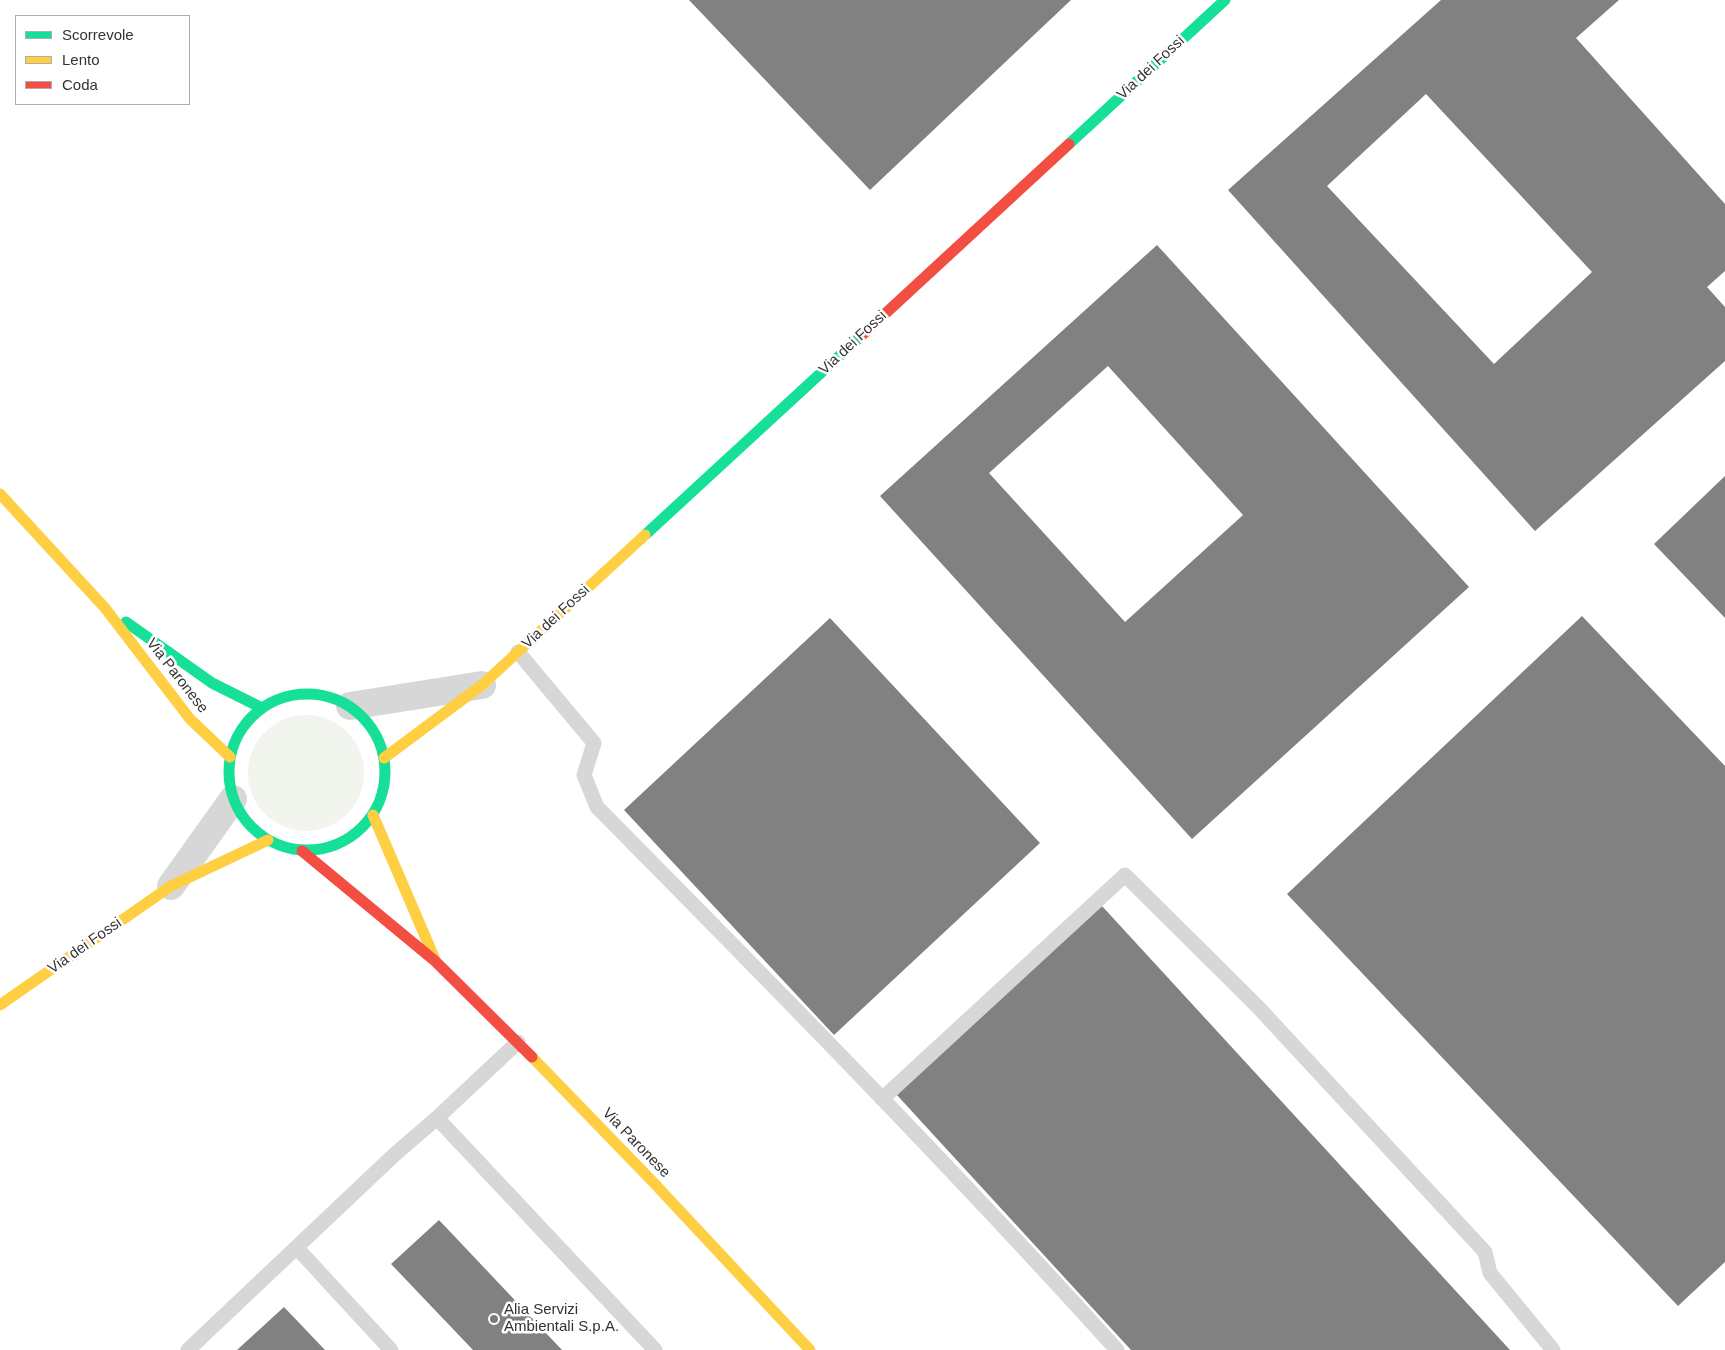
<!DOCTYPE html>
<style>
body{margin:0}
#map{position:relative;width:1725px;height:1350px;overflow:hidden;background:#fff;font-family:Arial,sans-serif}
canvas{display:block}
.legend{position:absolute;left:15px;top:15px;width:175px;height:90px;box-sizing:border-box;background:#fff;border:1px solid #adadad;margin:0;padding:6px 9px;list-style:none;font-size:15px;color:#333}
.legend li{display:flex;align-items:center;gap:10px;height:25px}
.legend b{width:25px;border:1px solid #adadad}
</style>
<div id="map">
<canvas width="1725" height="1350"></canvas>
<ul class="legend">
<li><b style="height:6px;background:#16e098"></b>Scorrevole</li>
<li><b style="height:6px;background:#ffcf43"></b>Lento</li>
<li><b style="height:6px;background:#f24e42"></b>Coda</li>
</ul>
</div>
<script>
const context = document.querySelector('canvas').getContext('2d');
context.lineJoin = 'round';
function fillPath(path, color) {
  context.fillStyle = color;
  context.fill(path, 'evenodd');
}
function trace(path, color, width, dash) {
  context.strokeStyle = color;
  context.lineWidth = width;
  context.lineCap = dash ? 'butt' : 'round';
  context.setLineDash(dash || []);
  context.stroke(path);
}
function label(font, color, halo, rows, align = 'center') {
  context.font = font + ' Arial,sans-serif';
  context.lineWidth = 5;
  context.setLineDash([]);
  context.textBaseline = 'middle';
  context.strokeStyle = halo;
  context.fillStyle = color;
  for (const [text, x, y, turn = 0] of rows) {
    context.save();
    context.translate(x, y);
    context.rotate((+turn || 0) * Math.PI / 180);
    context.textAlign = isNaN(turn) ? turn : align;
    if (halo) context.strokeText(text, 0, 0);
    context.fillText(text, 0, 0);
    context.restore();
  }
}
const green = new Path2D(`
 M248 773a58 58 0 1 1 116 0a58 58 0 1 1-116 0Z`);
const building = new Path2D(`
 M689 0H1071L870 190Z
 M1441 0H1619L1576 38 1725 204V271L1707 287 1725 307V361L1535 531 1228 190ZM1426 94 1592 272 1494 364 1327 186Z
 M1157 245 1469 587 1192 839 880 496ZM1108 366 1243 515 1125 622 989 473Z
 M1725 476V618L1654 544Z
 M1582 616 1725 766V1262L1678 1306 1287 894Z
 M830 618 1040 843 834 1035 624 810Z
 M1102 906 1510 1350H1131L896 1094Z
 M439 1220 562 1350H473L391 1264Z
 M284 1307 325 1350H237Z`);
const lane = new Path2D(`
 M518 652 594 743 584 775 597 807C773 985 949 1164 1117 1350
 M882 1099 1125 875 1257 1006 1485 1252 1490 1273 1553 1350
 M437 1118 655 1350
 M297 1248 391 1350
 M188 1350 394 1155 437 1118 518 1042`);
const street = new Path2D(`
 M350 706 482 685
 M171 886 233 799`);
const fast = new Path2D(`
 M1069 144 1225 0
 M645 535 861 336
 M126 622 212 683 262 708
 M229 772a78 78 0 1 1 156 0a78 78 0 1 1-156 0Z`);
const slow = new Path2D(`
 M0 494 105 608 190 719 230 757
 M384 758 482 685 645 535
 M373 815 434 957
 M0 1005 171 886 268 840
 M532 1057 653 1182 810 1350`);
const jam = new Path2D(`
 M861 336 1069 144
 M302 851 435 961 532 1057`);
const markers = [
 [494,1319,5,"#7a7a7a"]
];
const streetNames = [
 ["Via dei Fossi",1151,68,-43],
 ["Via dei Fossi",853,343,-43],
 ["Via dei Fossi",556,617,-43],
 ["Via Paronese",177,676,52],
 ["Via dei Fossi",85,946,-35],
 ["Via Paronese",636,1143,46]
];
const poiNames = [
 ["Alia Servizi",504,1310],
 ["Ambientali S.p.A.",504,1327]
];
fillPath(green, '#f1f5ed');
fillPath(building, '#818181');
trace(lane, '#d7d7d7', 15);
trace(street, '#d7d7d7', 28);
trace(fast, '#16e098', 11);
trace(slow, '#ffcf43', 11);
trace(jam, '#f24e42', 11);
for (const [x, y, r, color] of markers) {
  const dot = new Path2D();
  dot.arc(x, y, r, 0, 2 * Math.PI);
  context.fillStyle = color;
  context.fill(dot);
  trace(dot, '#fff', 2);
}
label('15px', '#333', '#fff', streetNames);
label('15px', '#333', '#fff', poiNames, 'left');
</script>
